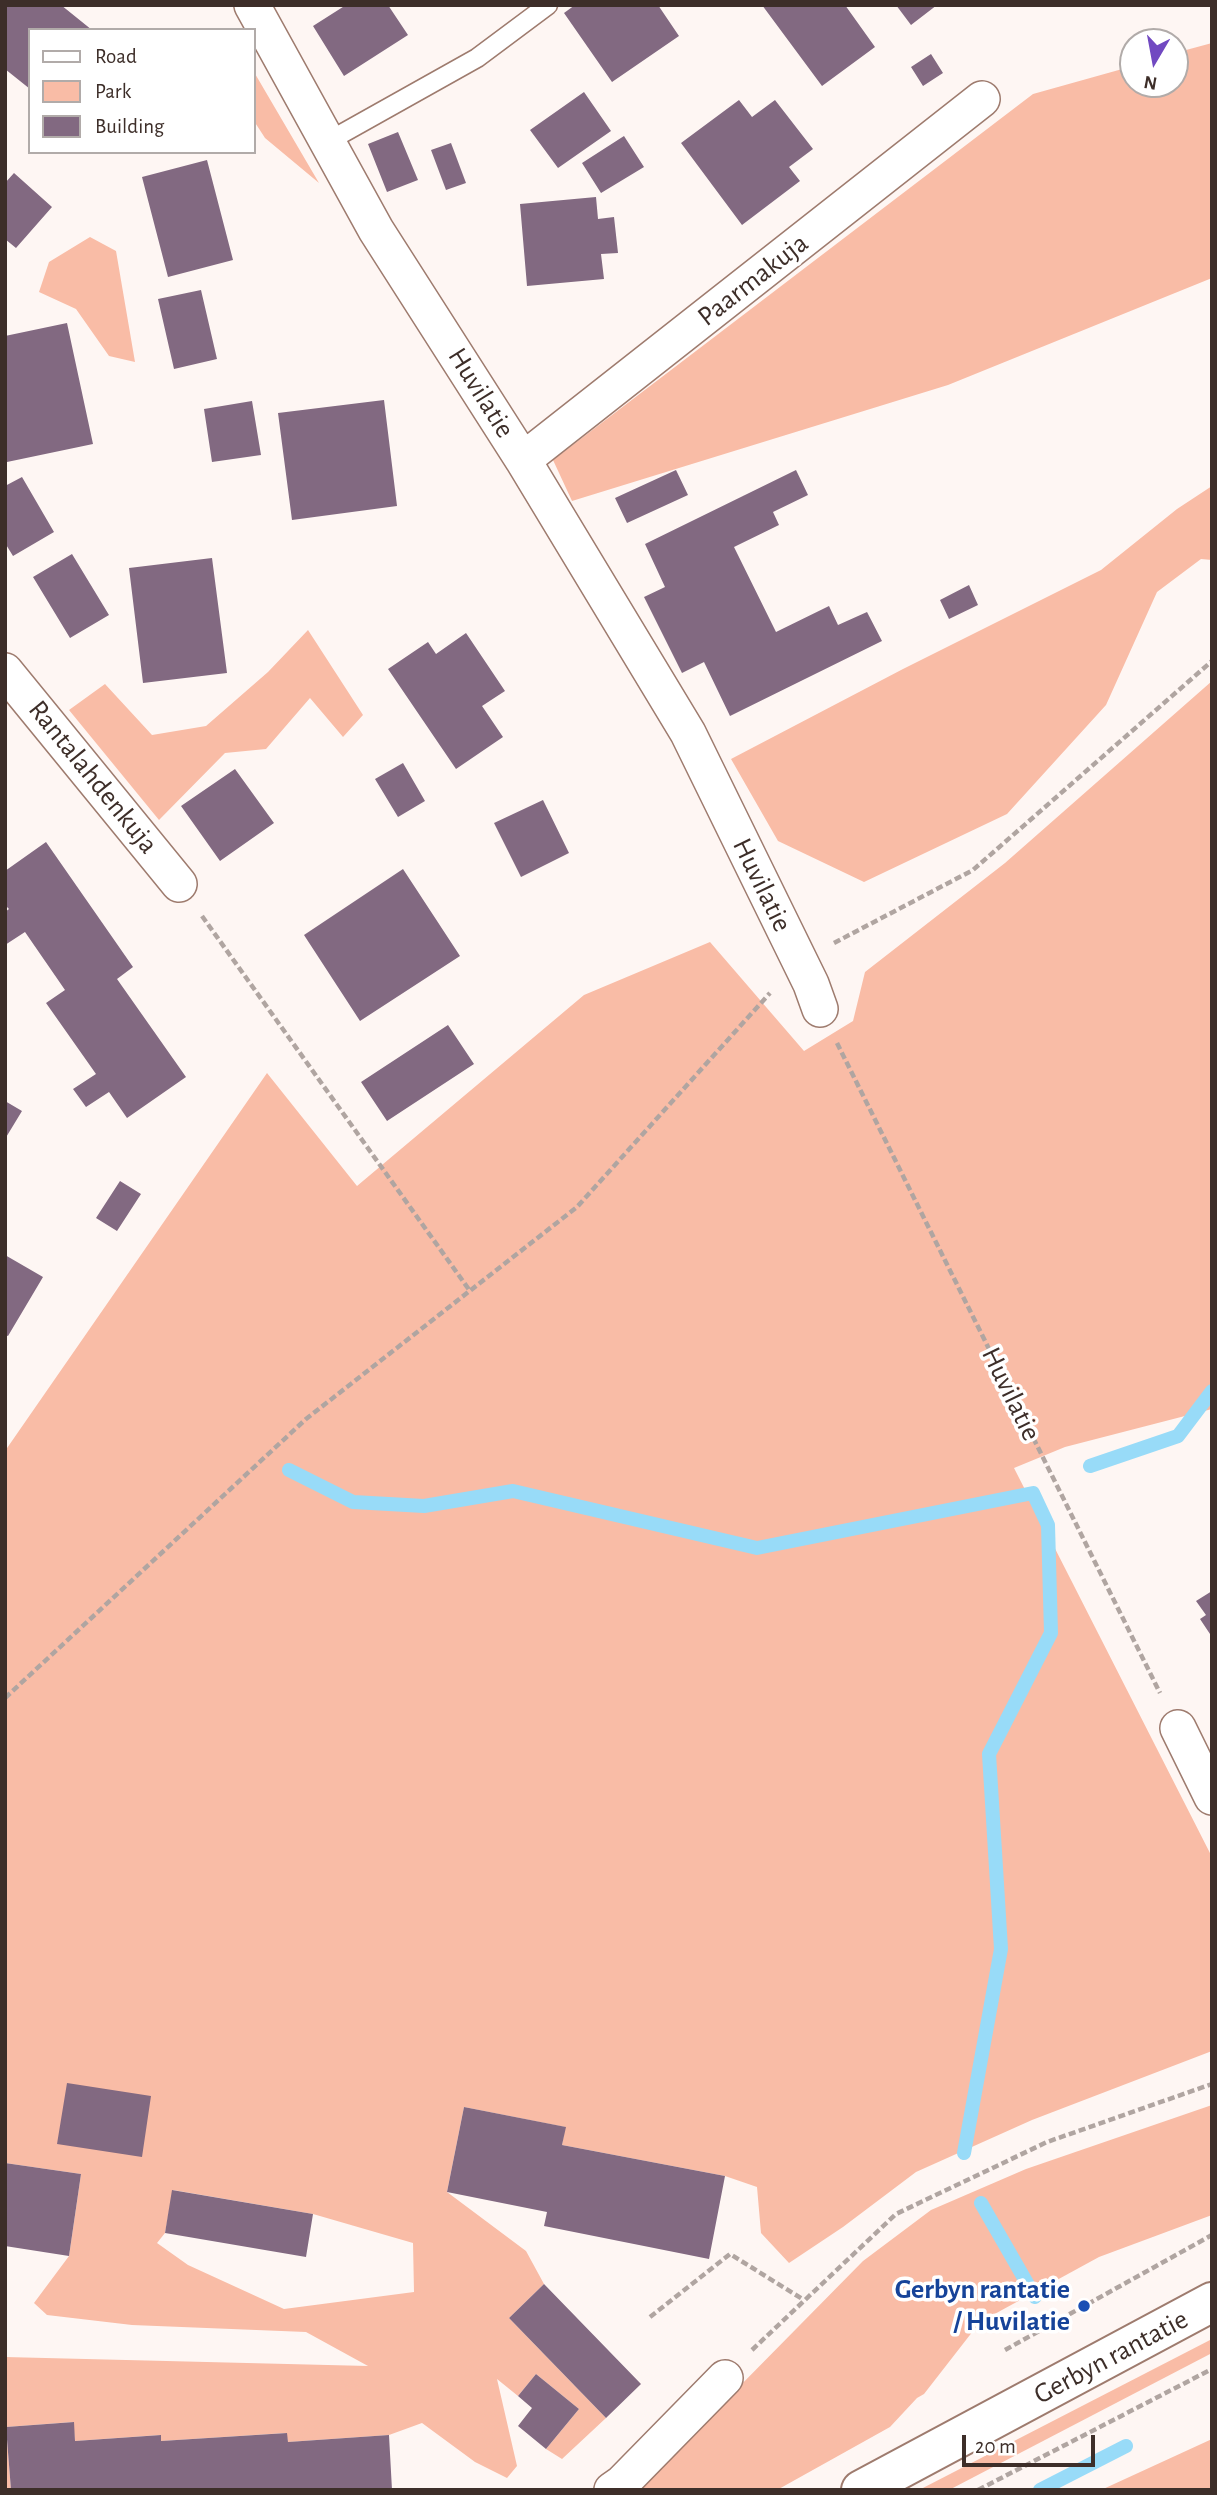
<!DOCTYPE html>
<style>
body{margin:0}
#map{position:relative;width:1217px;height:2495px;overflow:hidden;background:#fef6f3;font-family:"Alegreya Sans",sans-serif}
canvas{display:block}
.frame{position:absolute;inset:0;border:7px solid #3d2e29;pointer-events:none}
.legend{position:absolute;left:28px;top:28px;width:228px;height:126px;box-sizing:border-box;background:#fff;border:2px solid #b1aba9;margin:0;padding:9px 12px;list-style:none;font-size:21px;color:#3d2e29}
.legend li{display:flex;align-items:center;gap:14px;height:35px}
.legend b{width:35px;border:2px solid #b1aba9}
.north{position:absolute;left:1119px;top:28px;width:70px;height:70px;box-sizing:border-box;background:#fff;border:2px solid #b1aba9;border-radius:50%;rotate:190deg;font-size:19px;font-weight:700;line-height:28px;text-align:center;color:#3d2e29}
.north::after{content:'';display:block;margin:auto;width:24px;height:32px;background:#7149c1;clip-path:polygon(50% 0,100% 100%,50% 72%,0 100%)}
.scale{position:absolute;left:962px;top:2435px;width:133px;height:32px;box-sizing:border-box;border:4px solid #3d2e29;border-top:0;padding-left:9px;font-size:21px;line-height:24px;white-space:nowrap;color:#3d2e29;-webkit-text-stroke:5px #fff;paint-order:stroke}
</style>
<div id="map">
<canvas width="1217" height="2495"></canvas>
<div class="frame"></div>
<ul class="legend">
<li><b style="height:9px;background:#fff"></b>Road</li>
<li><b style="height:19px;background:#f9bca6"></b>Park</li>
<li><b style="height:19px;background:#826981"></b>Building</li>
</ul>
<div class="north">N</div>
<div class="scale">20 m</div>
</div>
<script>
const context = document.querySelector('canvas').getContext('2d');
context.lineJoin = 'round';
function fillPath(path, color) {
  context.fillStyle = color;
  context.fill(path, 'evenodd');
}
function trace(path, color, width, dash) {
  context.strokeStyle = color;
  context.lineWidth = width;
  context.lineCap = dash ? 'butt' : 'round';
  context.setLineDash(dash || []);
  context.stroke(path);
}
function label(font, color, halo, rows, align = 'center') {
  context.font = font + ' "Alegreya Sans",sans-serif';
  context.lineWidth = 7;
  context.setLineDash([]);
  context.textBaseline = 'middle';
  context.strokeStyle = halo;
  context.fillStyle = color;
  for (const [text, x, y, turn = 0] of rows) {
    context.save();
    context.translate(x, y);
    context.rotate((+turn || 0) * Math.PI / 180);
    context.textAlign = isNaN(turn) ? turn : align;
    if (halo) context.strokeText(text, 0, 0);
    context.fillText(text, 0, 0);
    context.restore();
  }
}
const green = new Path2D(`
 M1212 43V278L948 385 572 501 553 460 1033 94 1133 66V84H1175V53Z
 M254 72 319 183 265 138 254 121Z
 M90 237 116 251 135 362 109 356 76 309 39 292 49 262Z
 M1212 486V560L1201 559 1157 592 1106 705 1007 814 864 882 778 841 731 759 903 669 1101 570 1177 509Z
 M308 630 363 715 343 737 310 698 266 749 225 753 159 820 69 710 105 684 152 735 206 726 268 672Z
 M1212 681V1409L1065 1447 1014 1468 1212 1857V2051L1032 2120 916 2172 843 2227 789 2263 761 2233 757 2187 725 2176 562 2145 565 2127 464 2107 447 2192 526 2251 544 2284 509 2318 606 2418 562 2459 546 2449 579 2409 536 2374 518 2396 497 2379 517 2466 507 2478 475 2462 422 2423 389 2435 288 2442 286 2433 161 2441 160 2435 75 2441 73 2422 6 2427 11 2490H5V2357L368 2366 306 2332 132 2325 47 2315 34 2303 69 2256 81 2174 5 2163V1451L267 1073 357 1186 584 995 710 942 804 1051 853 1021 865 972 1005 863ZM173 2190 313 2214 413 2243 414 2292 284 2309 188 2265 157 2243 165 2233Z
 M1212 2105V2215L1099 2257 980 2322 924 2394 917 2398 890 2427 777 2490H632L665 2462 863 2261 931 2210 1026 2169Z
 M1212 2339V2353L949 2490H919Z
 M1212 2439V2490H1101Z`);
const stream = new Path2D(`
 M1090 1466 1178 1436 1212 1391
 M289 1470 353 1502 424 1506 513 1491 757 1548 1033 1493 1048 1525 1051 1633 989 1754 1001 1949 964 2153
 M981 2203 1035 2297
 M1040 2490 1126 2446`);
const building = new Path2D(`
 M5 5H61L92 30H30V89L5 69Z
 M346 5H388L408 35 344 76 313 26Z
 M575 5H658L679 36 612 82 564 13Z
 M762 5H845L875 47 822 86Z
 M896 5H937L911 25Z
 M931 54 943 73 923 86 911 67Z
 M584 92 611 131 558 168 530 130Z
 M739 100 752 117 775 100 813 149 789 167 800 181 742 225 681 143Z
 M398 132 418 180 387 192 368 144Z
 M624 136 644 167 601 193 582 163Z
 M451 143 466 183 446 190 431 150Z
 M207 160 233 260 168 277 142 177Z
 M14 173 52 207 16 248 5 239V183Z
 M596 197 598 219 614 217 618 253 601 254 604 279 527 286 520 204Z
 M201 290 217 359 174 369 158 299Z
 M67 323 93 444 7 462 5 336Z
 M384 400 397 506 292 520 278 413Z
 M252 401 261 455 212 462 204 409Z
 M676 470 688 495 627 523 615 498Z
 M796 470 808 495 773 512 779 525 734 547 776 632 829 606 838 625 867 612 882 641 730 716 704 662 682 673 644 597 665 587 645 544Z
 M22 477 54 532 13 556 5 543V486Z
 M72 554 109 615 70 638 33 577Z
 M212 558 227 673 143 683 129 568Z
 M969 585 978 605 949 619 940 600Z
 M466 633 505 691 482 706 503 737 456 769 388 669 428 642 436 654Z
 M403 763 425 801 398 817 375 779Z
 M235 769 274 823 220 861 181 806Z
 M543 800 569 853 521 877 494 823Z
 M46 842 133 967 117 979 186 1077 127 1118 109 1092 86 1107 73 1089 96 1074 46 1003 65 990 25 932 5 945V912L9 909 5 905V871Z
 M403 869 460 956 360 1021 304 935Z
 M448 1025 474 1064 387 1121 361 1082Z
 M5 1101 22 1111 5 1139Z
 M120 1181 141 1194 117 1231 96 1218Z
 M5 1255 43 1277 8 1336 5 1335Z
 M1212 1591V1637L1200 1619 1206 1615 1196 1601Z
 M67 2083 151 2096 142 2157 57 2144Z
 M464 2107 566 2127 562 2145 725 2176 709 2259 544 2226 547 2212 447 2192Z
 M5 2163 81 2174 69 2256 5 2246Z
 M172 2190 313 2214 306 2257 165 2233Z
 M544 2284 641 2384 606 2418 509 2318Z
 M536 2374 579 2409 546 2449 518 2426 532 2408 518 2396Z
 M74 2422 75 2441 161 2435V2441L287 2433 288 2442 389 2435 392 2490H11L6 2427Z`);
const path = new Path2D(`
 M202 916 470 1291
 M834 943 973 870 1212 661
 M837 1043 1160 1693
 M5 1698 306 1419 577 1207 770 993
 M650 2317 730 2254 804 2300
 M752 2350 896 2214 1047 2142 1212 2084
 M1005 2350 1212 2235
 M978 2490 1212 2369`);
const lane = new Path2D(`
 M327 142 477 58 548 5`);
const street = new Path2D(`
 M252 5 376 230 523 460 688 733 811 984 820 1009
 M523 460 982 99
 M5 671 179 884
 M1178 1728 1212 1797
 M612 2490 622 2483 725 2378`);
const secondary = new Path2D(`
 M861 2490 1212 2302`);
const markers = [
 [1084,2306,7,"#1a4fb4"]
];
const streetNames = [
 ["Paarmakuja",753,280,-38],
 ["Huvilatie",481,393,58],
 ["Rantalahdenkuja",93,777,51],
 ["Huvilatie",762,885,64],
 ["Huvilatie",1011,1394,64],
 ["Gerbyn rantatie",1111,2357,-28]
];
const transitNames = [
 ["Gerbyn rantatie",1070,2290],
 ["/ Huvilatie",1070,2322]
];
fillPath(green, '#f9bca6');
trace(stream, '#98dbf8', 14);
fillPath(building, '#826981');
trace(lane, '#9e7b6e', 21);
trace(street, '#9e7b6e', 38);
trace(secondary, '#9e7b6e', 42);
trace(path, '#b0a5a1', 4.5, [7, 3.5]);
trace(lane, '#fff', 18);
trace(street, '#fff', 35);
trace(secondary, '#fff', 38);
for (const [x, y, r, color] of markers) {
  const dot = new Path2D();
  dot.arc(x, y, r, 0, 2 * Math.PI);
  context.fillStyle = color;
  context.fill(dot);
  trace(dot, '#fff', 2.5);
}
label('28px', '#3d2e29', '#fff', streetNames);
label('bold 28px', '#164399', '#fff', transitNames, 'right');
</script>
